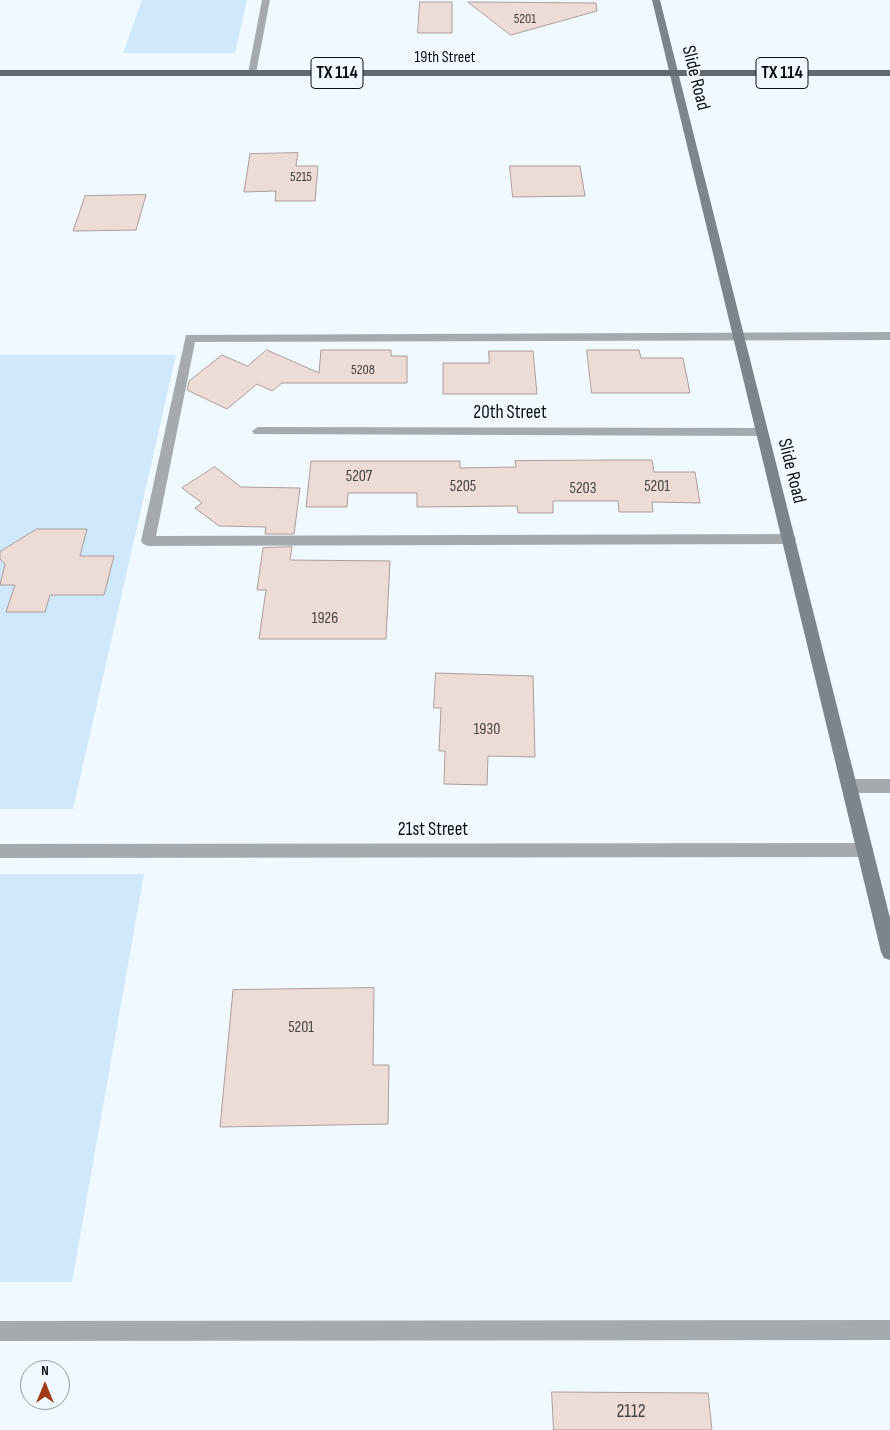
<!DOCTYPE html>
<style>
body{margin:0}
#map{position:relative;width:890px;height:1430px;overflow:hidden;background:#f0f9ff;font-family:"Sofia Sans Condensed",sans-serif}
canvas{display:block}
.north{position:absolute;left:20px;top:1360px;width:50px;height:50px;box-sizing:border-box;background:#f0f9ff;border:1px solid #949ba0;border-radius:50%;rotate:0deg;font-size:14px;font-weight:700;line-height:20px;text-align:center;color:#0a0f12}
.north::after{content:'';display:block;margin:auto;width:18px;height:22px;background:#a13b18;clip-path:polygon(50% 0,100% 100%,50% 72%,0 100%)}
</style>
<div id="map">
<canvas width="890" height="1430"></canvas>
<div class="north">N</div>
</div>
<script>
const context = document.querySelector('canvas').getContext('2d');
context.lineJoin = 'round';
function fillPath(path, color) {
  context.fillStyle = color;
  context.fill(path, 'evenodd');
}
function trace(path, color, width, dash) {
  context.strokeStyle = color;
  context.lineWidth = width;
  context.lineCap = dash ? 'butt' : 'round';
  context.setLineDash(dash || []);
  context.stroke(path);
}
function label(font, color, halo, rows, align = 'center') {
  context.font = font + ' "Sofia Sans Condensed",sans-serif';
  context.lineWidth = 4;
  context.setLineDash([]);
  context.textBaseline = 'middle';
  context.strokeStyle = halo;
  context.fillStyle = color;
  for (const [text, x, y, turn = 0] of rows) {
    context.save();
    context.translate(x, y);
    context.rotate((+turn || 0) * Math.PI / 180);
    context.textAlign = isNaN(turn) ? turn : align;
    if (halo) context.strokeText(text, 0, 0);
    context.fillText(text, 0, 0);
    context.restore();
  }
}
const green = new Path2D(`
 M142 0H247L235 53H123Z
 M0 355H176L73 809H0Z
 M0 874H144L72 1282H0Z`);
const building = new Path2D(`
 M420 2H452V33H418Z
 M468 2 596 3 597 11 511 35Z
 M298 153 296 166H318L315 201H275L276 191 244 192 250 154Z
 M510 166H580L585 196 513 197Z
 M146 195 136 230 73 231 85 196Z
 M267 350 319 373 321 350H391V356H407V383H282L272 391 257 384 227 409 187 390 189 381 222 355 247 366Z
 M587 350H639L641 358H683L690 393H592Z
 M489 351H533L537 394H443V363H489Z
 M613 460H652L654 472H695L700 503 652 502 653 512H619L618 501H553V513H518L517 506 417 507V493H348L347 507H306L311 461H460V468L516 467 515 461Z
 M215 467 241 487 300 488 294 534H265L266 527 219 526 195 508 202 503 182 488Z
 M37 529H87L80 556H114L104 595H50L45 612H6L15 585H0L5 564 0 559V552Z
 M292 547 290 560 390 561 386 639H259L266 590H257L263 548Z
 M436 673 533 676 535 757 488 756 487 785 444 784 445 751H439L441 708H434Z
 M374 988 373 1065H389L388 1124 220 1127 233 990Z
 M552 1392 708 1393 712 1430H554Z`);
const service = new Path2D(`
 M890 332V340L195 342 156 536 789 534 794 536 796 539 794 542 789 544 148 546 143 544 141 541 186 335Z
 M890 1320V1340L0 1341V1321Z`);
const minor = new Path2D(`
 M262 0H270L256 73 252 76 248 73Z
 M258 427 762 428 768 432 762 436 254 434 252 431Z
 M849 779H890V793H849L843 791 841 786 843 781Z
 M865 843 871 845 873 850 871 855 865 857 0 858V844Z`);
const secondary = new Path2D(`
 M652 0H660L890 918V960L884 958 881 952Z`);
const primary = new Path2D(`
 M0 70H890V76H0Z`);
const farNumbernames = [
 ["5201",525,19],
 ["5215",301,177],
 ["5208",363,370]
];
const farStreetnames = [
 ["19th Street",445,58]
];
const numberNames = [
 ["5207",359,477],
 ["5205",463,487],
 ["5201",657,487],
 ["5203",583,489],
 ["1926",325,619],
 ["1930",487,730],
 ["5201",301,1028]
];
const shields = [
 [337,73,52],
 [782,73,52]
];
const shieldNames = [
 ["TX 114",337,73],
 ["TX 114",782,73]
];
const streetNames = [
 ["Slide Road",695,78,76],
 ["20th Street",510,413],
 ["Slide Road",791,471,76],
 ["21st Street",433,830]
];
const nearNumbernames = [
 ["2112",631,1412]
];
fillPath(green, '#cfe8fb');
fillPath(building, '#eddcd6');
trace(building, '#ac9c97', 1);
fillPath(service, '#a4aaae');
fillPath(minor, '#a4aaae');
fillPath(secondary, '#7c858b');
fillPath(primary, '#606a72');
label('14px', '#434243', null, farNumbernames);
label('16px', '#0a0f12', '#f0f9ff', farStreetnames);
label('16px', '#434243', null, numberNames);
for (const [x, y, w] of shields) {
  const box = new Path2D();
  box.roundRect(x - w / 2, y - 15.5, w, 31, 4);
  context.fillStyle = '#f0f9ff';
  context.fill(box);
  trace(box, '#0a0f12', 1);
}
label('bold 18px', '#0a0f12', null, shieldNames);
label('19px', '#0a0f12', '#f0f9ff', streetNames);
label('19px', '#434243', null, nearNumbernames);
</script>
